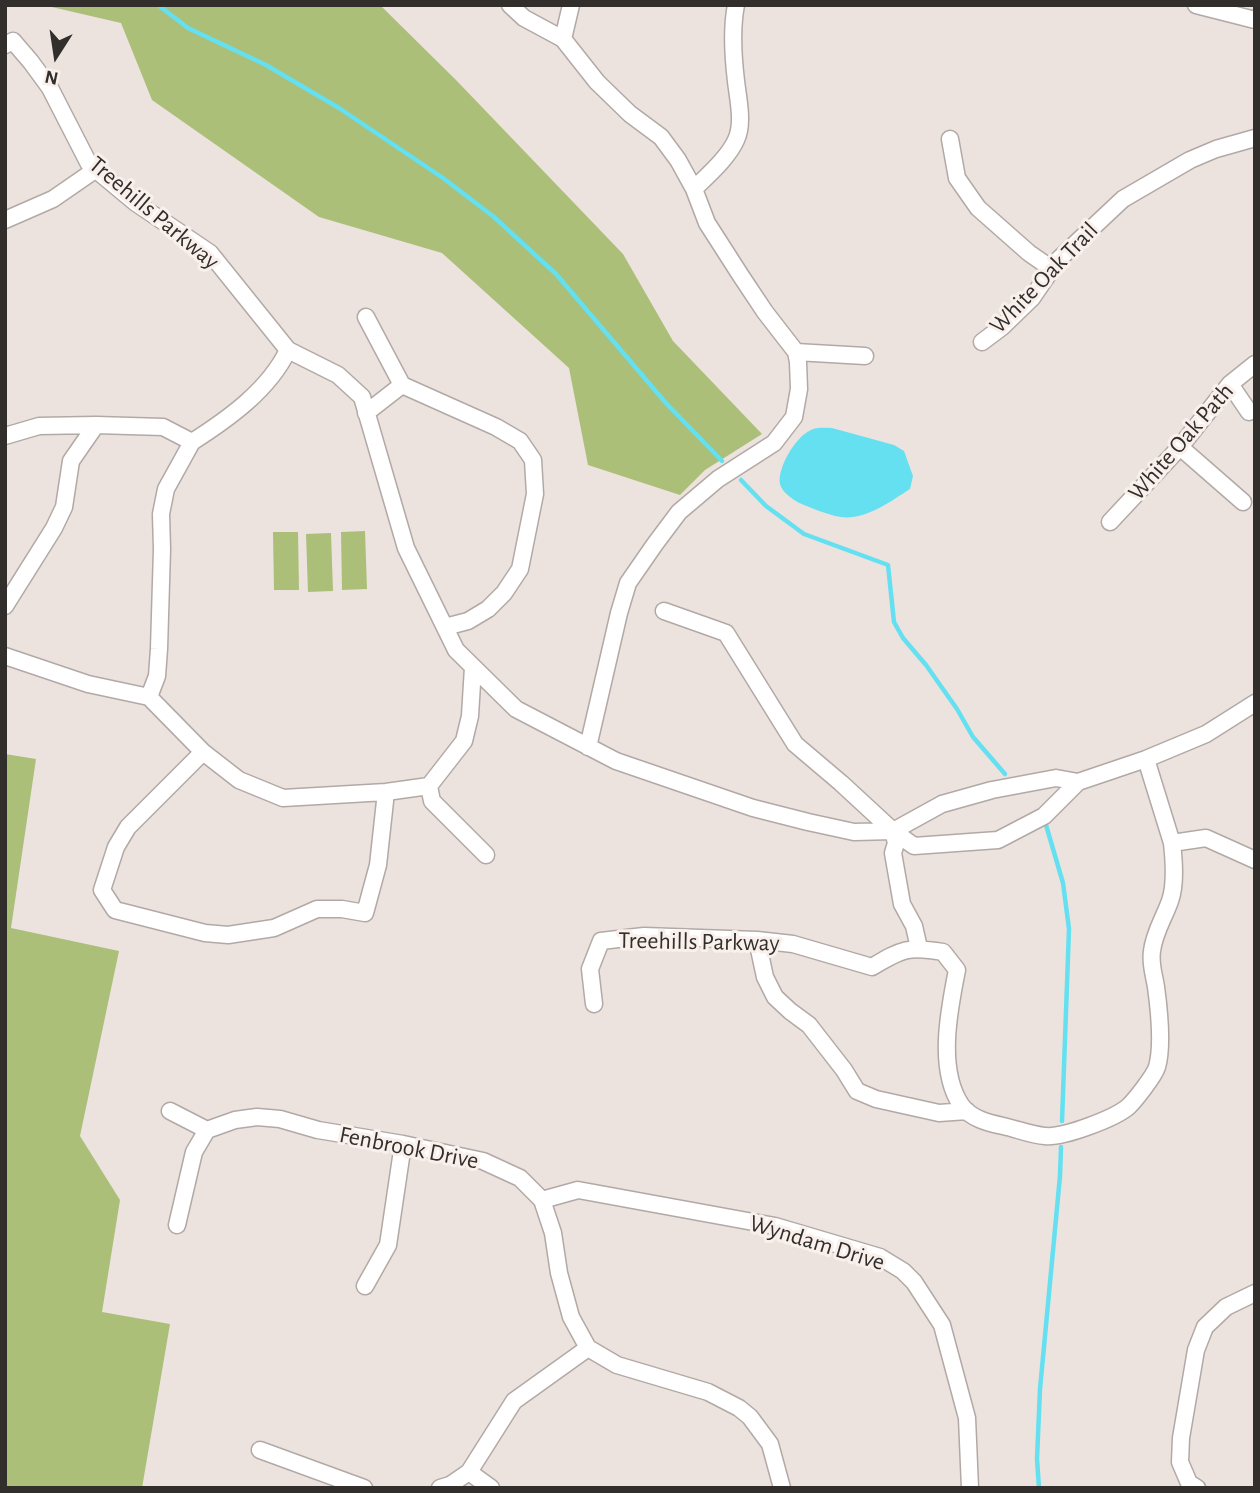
<!DOCTYPE html>
<style>
body{margin:0}
#map{position:relative;width:1260px;height:1493px;overflow:hidden;background:#ece3df;font-family:"Alegreya Sans",sans-serif}
canvas{display:block}
.frame{position:absolute;inset:0;border:7px solid #312e2c;pointer-events:none}
.north{position:absolute;left:21px;top:21px;width:70px;height:70px;-webkit-text-stroke:5px #f9f0ec;paint-order:stroke;rotate:192deg;font-size:19px;font-weight:700;line-height:28px;text-align:center;color:#312e2c}
.north::after{content:'';display:block;margin:auto;width:24px;height:32px;background:#312e2c;clip-path:polygon(50% 0,100% 100%,50% 72%,0 100%)}
</style>
<div id="map">
<canvas width="1260" height="1493"></canvas>
<div class="frame"></div>
<div class="north">N</div>
</div>
<script>
const context = document.querySelector('canvas').getContext('2d');
context.lineJoin = 'round';
function fillPath(path, color) {
  context.fillStyle = color;
  context.fill(path, 'evenodd');
}
function trace(path, color, width, dash) {
  context.strokeStyle = color;
  context.lineWidth = width;
  context.lineCap = dash ? 'butt' : 'round';
  context.setLineDash(dash || []);
  context.stroke(path);
}
function label(font, color, halo, rows, align = 'center') {
  context.font = font + ' "Alegreya Sans",sans-serif';
  context.lineWidth = 6;
  context.setLineDash([]);
  context.textBaseline = 'middle';
  context.strokeStyle = halo;
  context.fillStyle = color;
  for (const [text, x, y, turn = 0] of rows) {
    context.save();
    context.translate(x, y);
    context.rotate((+turn || 0) * Math.PI / 180);
    context.textAlign = isNaN(turn) ? turn : align;
    if (halo) context.strokeText(text, 0, 0);
    context.fillText(text, 0, 0);
    context.restore();
  }
}
const green = new Path2D(`
 M43 5H380L456 80 623 254 673 341 762 434 705 470 680 495 588 465 569 368 442 253 319 217 152 100 121 23Z
 M365 531 367 589 342 590 341 532Z
 M273 532H298L299 590H274Z
 M331 533 333 591 308 592 306 534Z
 M5 754 36 759 11 928 119 951 80 1136 120 1200 102 1312 170 1324 142 1488H5Z`);
const water = new Path2D(`
 M832 428 894 445 904 451 913 476 910 489C888 503 862 523 835 516 824 513 814 509 804 505 796 502 782 493 780 484 777 468 796 436 811 430 817 427 825 428 832 428Z`);
const stream = new Path2D(`
 M158 5 188 28 266 65 339 108 443 178 494 217 556 274 665 402 722 461
 M741 480 766 506 804 534 888 565 894 622 903 638 926 665 957 709 973 737 1005 774
 M1046 825 1063 883 1069 929 1062 1121
 M1039 1488 1037 1459 1040 1389 1060 1176 1061 1147`);
const minor = new Path2D(`
 M510 5 524 18 563 39 597 82 630 114 661 137 678 160 694 189 707 223 741 276 765 312 796 352 865 356
 M1196 5 1255 20
 M563 39 571 5
 M5 45 13 41 31 62 50 88 89 164 136 203 210 253 288 350 338 375 362 397 406 548 456 650 516 709 616 761 753 808 808 822 854 832 893 831 942 804 992 790 1056 778 1078 782
 M950 139 957 178 978 208 1029 253 1052 269
 M694 189C707 176 728 158 736 140 744 123 738 99 736 81 733 56 731 30 736 5
 M5 220 53 199 95 170
 M366 317 402 385
 M982 342 1002 327 1032 298 1058 260 1123 199 1190 160 1216 149 1255 138
 M1230 384 1249 412
 M366 413 402 385 496 427 520 441 533 460 535 494 520 569 504 593 488 609 468 621 445 627
 M5 436 39 426 96 425 163 427 192 442C228 419 269 390 288 350
 M1180 447 1243 502
 M1110 522 1180 447 1230 384 1255 364
 M5 606 54 528 64 507 71 461 96 425
 M664 611 726 633 795 744 841 783 893 831 914 846 998 840 1044 816 1078 782 1146 759 1206 734 1255 703
 M5 656 88 684 149 697 203 752 239 780 283 798 386 792 429 786 464 741 470 716 473 667
 M149 697 157 676 159 649 162 549 161 514 166 489 192 442
 M588 747 619 613 628 583 655 544 679 512 718 479 774 443 794 417 799 389 798 362 796 352
 M203 752 128 827 116 847 102 890 115 910 205 933 228 935 274 928 317 909H342L365 913 378 865 386 792
 M429 786 432 801 486 855
 M893 831 896 843 893 853 902 904 914 926 919 948
 M1172 843 1206 838 1255 860
 M757 940 765 977 775 997 790 1011 809 1025 844 1070 857 1091 876 1099 939 1113 967 1111
 M594 1004 590 969 601 941 644 936 757 940 793 944 872 967C902 949 908 946 943 952L957 970C949 1010 937 1069 961 1105 971 1119 989 1123 1003 1126 1017 1129 1031 1135 1045 1136 1063 1138 1116 1118 1129 1106 1136 1099 1154 1076 1157 1067 1163 1046 1159 1009 1156 987 1154 974 1150 964 1152 951 1154 933 1164 918 1170 901 1176 884 1174 861 1172 843L1146 759
 M170 1111 207 1130
 M542 1200 578 1190 775 1226 880 1257 903 1271 914 1282 942 1325 967 1418 970 1488
 M177 1225 194 1152 207 1130 235 1120 257 1117 280 1119 318 1130 403 1144 483 1161 520 1178 542 1200 553 1233 559 1273 571 1317 588 1348 617 1365 708 1392 739 1408 750 1417 770 1444 782 1488
 M365 1286 388 1245 403 1144
 M260 1450 364 1488
 M469 1472 491 1488
 M440 1488 450 1485 469 1472 514 1401 588 1348
 M1197 1488 1189 1483 1180 1462 1181 1438 1196 1350 1205 1327 1226 1307 1255 1293`);
const streetNames = [
 ["Treehills Parkway",154,213,40],
 ["White Oak Trail",1044,278,-46],
 ["White Oak Path",1181,442,-49],
 ["Treehills Parkway",699,942,1],
 ["Fenbrook Drive",409,1148,11],
 ["Wyndam Drive",817,1243,17]
];
fillPath(green, '#abbf78');
fillPath(water, '#64e0f0');
trace(stream, '#64e0f0', 4.5);
trace(minor, '#b2a9a6', 19);
trace(minor, '#fff', 16);
label('24px', '#312e2c', '#f9f0ec', streetNames);
</script>
